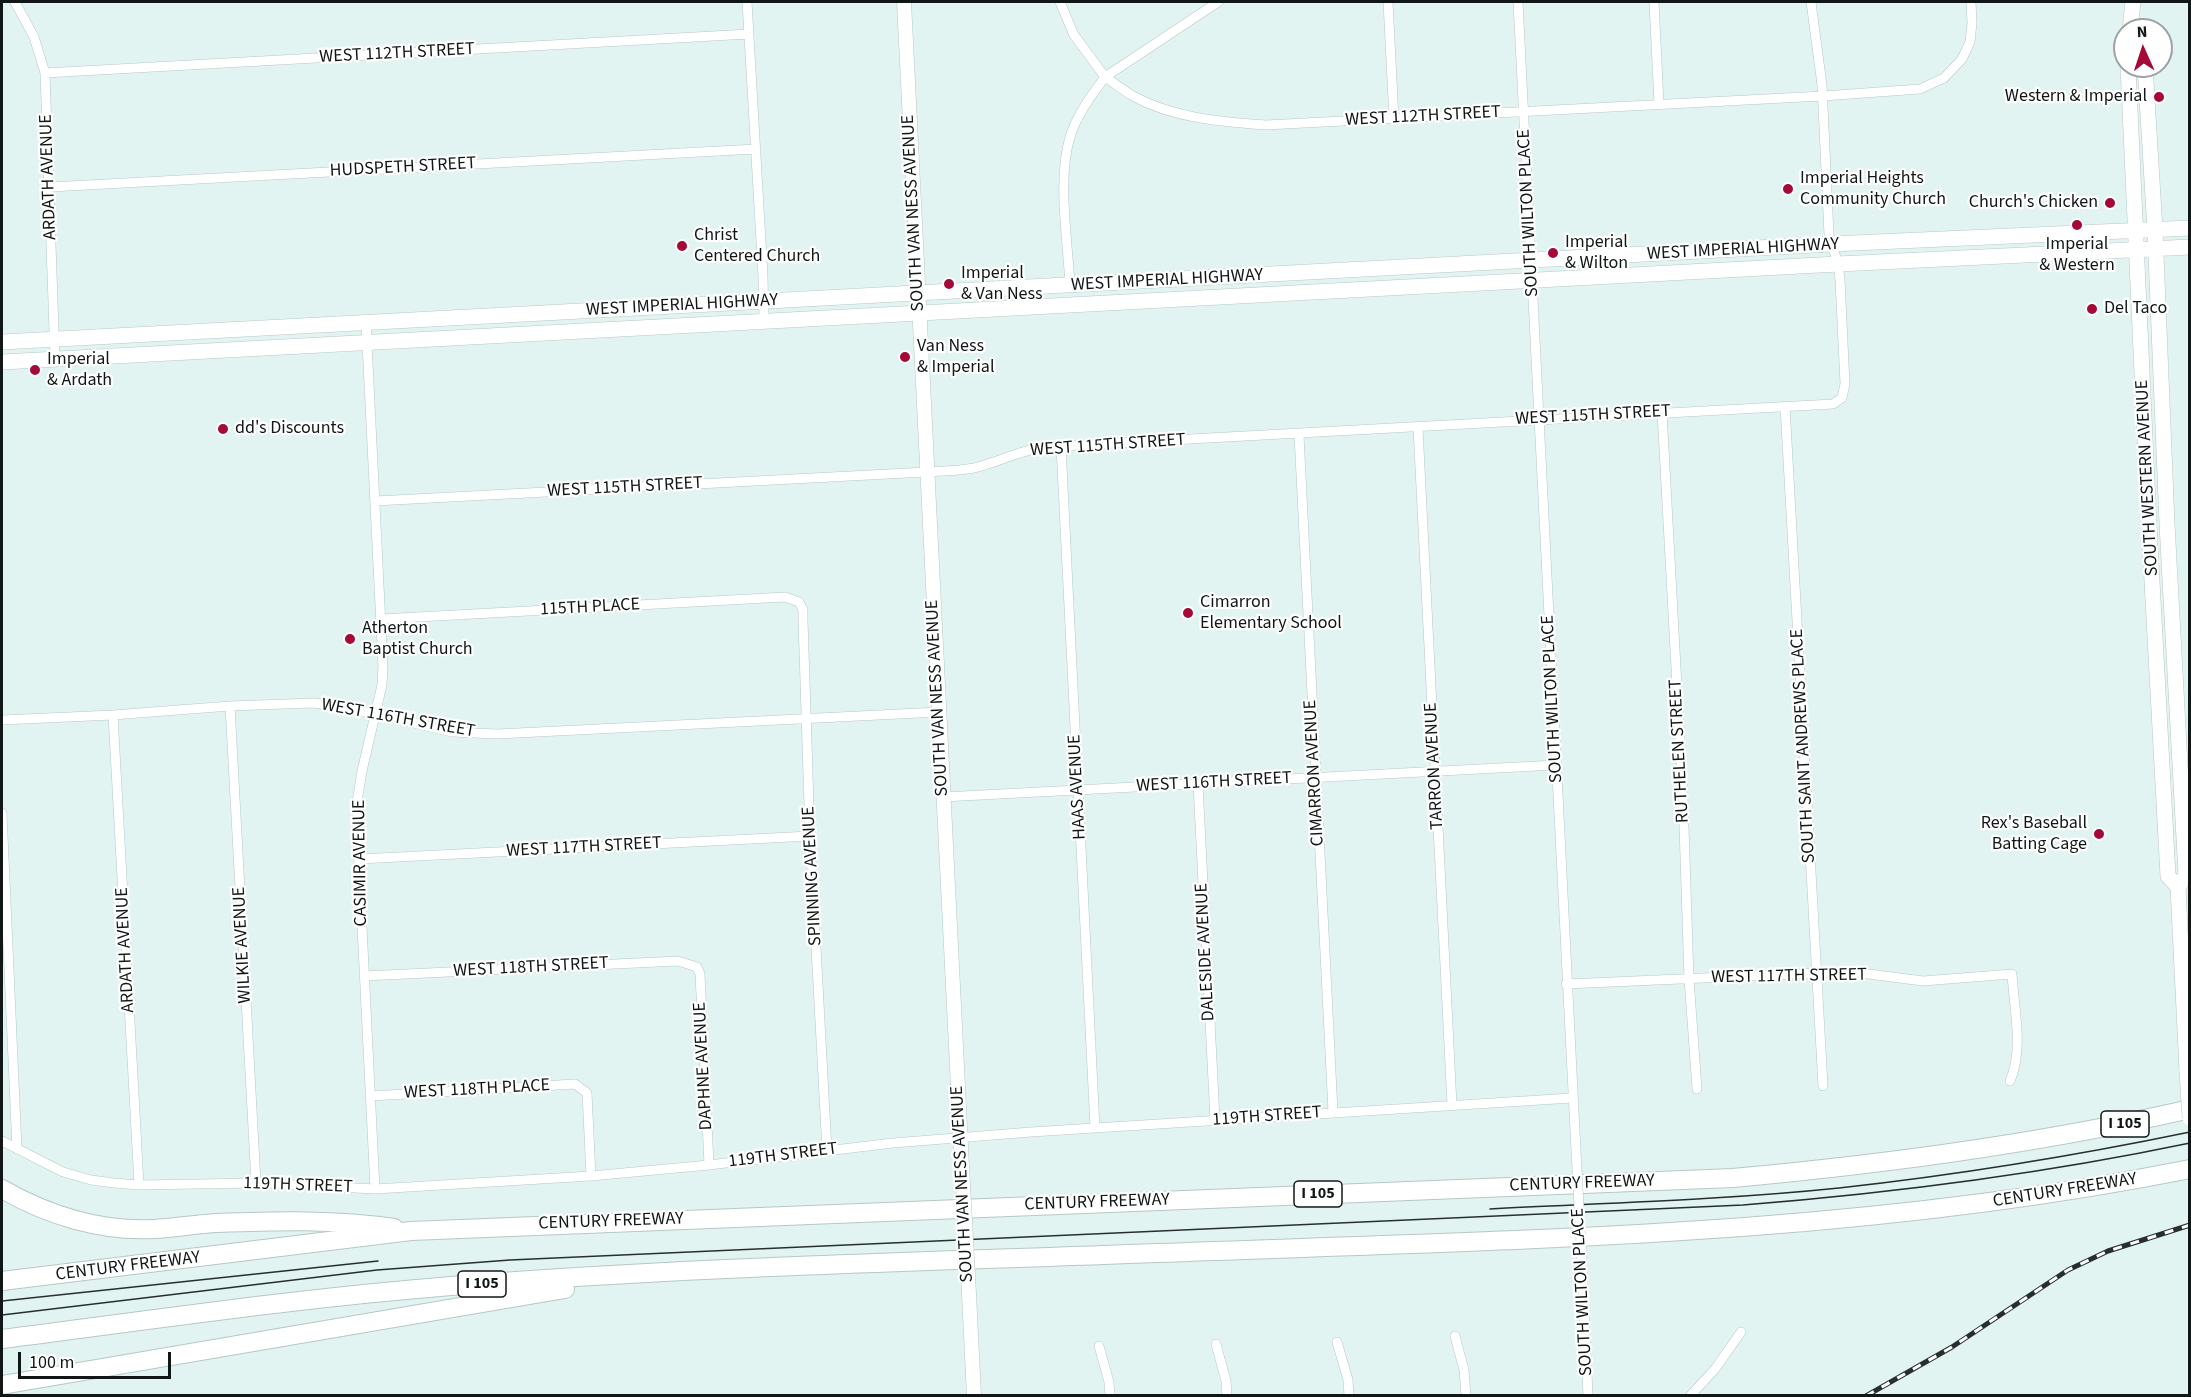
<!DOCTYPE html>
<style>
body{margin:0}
#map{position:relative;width:2191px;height:1397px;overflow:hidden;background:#e1f4f1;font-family:"Source Sans 3",sans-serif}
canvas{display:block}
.frame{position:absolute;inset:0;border:3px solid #101716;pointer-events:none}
.north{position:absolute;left:2113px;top:18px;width:60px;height:60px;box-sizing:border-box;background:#fff;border:2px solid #9fa2a2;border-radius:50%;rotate:357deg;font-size:16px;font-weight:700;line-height:24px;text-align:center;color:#101716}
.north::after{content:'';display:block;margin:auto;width:21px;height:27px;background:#a50938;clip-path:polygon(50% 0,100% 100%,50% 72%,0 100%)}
.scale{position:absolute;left:18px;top:1352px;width:153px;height:27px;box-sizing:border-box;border:3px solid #101716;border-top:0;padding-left:8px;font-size:18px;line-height:21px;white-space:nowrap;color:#101716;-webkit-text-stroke:4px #fff;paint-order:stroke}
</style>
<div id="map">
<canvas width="2191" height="1397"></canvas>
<div class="frame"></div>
<div class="north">N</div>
<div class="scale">100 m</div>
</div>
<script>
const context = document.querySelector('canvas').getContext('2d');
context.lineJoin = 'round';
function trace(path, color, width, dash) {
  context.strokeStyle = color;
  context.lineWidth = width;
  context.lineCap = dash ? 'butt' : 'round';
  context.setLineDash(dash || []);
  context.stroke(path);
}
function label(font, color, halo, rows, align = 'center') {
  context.font = font + ' "Source Sans 3",sans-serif';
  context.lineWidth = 4.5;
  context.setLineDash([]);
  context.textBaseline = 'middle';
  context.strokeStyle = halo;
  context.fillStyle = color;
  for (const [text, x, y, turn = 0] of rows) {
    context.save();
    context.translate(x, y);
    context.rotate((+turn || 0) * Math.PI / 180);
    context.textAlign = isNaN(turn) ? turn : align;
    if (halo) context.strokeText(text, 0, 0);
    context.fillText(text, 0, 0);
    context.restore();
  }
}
const minor = new Path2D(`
 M15 2 34 37 45 73 55 359
 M747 2 763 276 764 322
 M1060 2 1074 35 1105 77C1092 95 1077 114 1070 137 1057 180 1068 241 1070 286
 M1218 2 1105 77C1114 83 1123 90 1133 96 1173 118 1221 122 1266 125L1823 96 1920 89 1944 78 1962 59 1970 42 1972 23 1971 2
 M1388 2 1394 119
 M1518 2 1575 1131
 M1654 2 1659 104
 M45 73 749 34
 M50 187 756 149
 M366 323 383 666 382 685 362 771 357 802V826L375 1189
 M1785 406 1823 1086
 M1662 412 1683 796 1689 979 1697 1089
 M1418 428 1452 1105
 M1299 435 1333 1112
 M1061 446 1095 1128
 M375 501 926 472C942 471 959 471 974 468 998 462 1019 451 1043 447L1833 404 1842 398 1845 384 1840 280 1838 264 1829 235 1822 85 1811 2
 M381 619 785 597 799 602 803 610V620L810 836 827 1151
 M230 706 256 1183
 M113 715 139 1185
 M2 720 113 715 230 706 313 703 341 706 452 732 497 734 939 712
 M1198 784 1215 1120
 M943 797 1556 765
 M2 813 17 1149
 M359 859 810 836
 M365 976 678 961 697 967 700 974 709 1165
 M1566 984 1816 973 1853 972 1923 981 2012 974C2014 1009 2024 1049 2010 1081
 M371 1096 575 1084 587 1093 591 1176
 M2 1141 63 1172 91 1180 114 1183 139 1185 256 1183 375 1189 591 1176 709 1165 893 1143 1031 1132 1572 1098
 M1583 1283 1588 1396
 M1455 1336 1464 1370 1466 1396
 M1337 1342 1348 1380 1349 1396
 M1216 1344 1226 1381 1227 1396
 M1099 1346 1109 1382 1110 1396
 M1690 1396 1715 1369 1741 1332`);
const secondary = new Path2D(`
 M904 2 962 1167
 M969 1294 974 1396`);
const primary = new Path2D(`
 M2130 30 2133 2
 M2128 66 2149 526 2168 876 2178 887
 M2145 66 2155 230 2167 524 2186 875 2178 887 2187 1071
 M2 342 1831 244 2190 228
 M2 362 1838 264 2190 247`);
const motorway = new Path2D(`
 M2 1189C47 1215 101 1232 154 1229 175 1228 196 1224 217 1223 276 1221 336 1219 394 1228
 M2 1281 411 1231 1733 1178C1886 1164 2039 1144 2190 1109
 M2 1339C151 1320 301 1298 451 1286 686 1267 921 1262 1157 1253 1502 1240 1850 1237 2190 1169
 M2 1385 565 1289`);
const tram = new Path2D(`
 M1490 1209C1606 1203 1723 1200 1839 1188 1957 1175 2074 1156 2190 1132
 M2 1301 378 1261
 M2 1315 377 1270 510 1260 1743 1205C1894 1193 2042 1174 2190 1143`);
const rail = new Path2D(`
 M1866 1396 1952 1347 2068 1270 2108 1251 2190 1225`);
const minorBridge = new Path2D(`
 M1575 1131 1583 1283`);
const secondaryBridge = new Path2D(`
 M962 1167 969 1294`);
const primaryBridge = new Path2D(`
 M2187 1071 2190 1118`);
const markers = [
 [2159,97,6,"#a50938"],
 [1788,189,6,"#a50938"],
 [2110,203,6,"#a50938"],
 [2077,225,6,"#a50938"],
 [682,246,6,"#a50938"],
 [1553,253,6,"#a50938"],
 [949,284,6,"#a50938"],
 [2092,309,6,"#a50938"],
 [905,357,6,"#a50938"],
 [35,370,6,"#a50938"],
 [223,429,6,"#a50938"],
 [1188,613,6,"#a50938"],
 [350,639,6,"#a50938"],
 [2099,834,6,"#a50938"]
];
const shields = [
 [2125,1124,48],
 [1318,1194,48],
 [482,1284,48]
];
const shieldNames = [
 ["I 105",2125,1124],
 ["I 105",1318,1194],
 ["I 105",482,1284]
];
const streetNames = [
 ["WEST 112TH STREET",397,54,-3],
 ["WEST 112TH STREET",1423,117,-3],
 ["HUDSPETH STREET",403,168,-3],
 ["ARDATH AVENUE",49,177,-92],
 ["SOUTH VAN NESS AVENUE",914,213,-93],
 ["SOUTH WILTON PLACE",1529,213,-93],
 ["WEST IMPERIAL HIGHWAY",1743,250,-3],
 ["WEST IMPERIAL HIGHWAY",1167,281,-3],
 ["WEST IMPERIAL HIGHWAY",682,306,-3],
 ["WEST 115TH STREET",1593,416,-3],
 ["WEST 115TH STREET",1108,446,-4],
 ["SOUTH WESTERN AVENUE",2148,478,-93],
 ["WEST 115TH STREET",625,488,-3],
 ["115TH PLACE",590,608,-3],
 ["SOUTH VAN NESS AVENUE",938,698,-93],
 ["SOUTH WILTON PLACE",1553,699,-93],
 ["WEST 116TH STREET",398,719,10],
 ["SOUTH SAINT ANDREWS PLACE",1804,746,-93],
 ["RUTHELEN STREET",1680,751,-93],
 ["TARRON AVENUE",1435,766,-93],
 ["CIMARRON AVENUE",1315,773,-93],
 ["WEST 116TH STREET",1214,783,-3],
 ["HAAS AVENUE",1078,787,-93],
 ["WEST 117TH STREET",584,848,-3],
 ["CASIMIR AVENUE",361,863,-91],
 ["SPINNING AVENUE",813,876,-93],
 ["WILKIE AVENUE",243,945,-93],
 ["ARDATH AVENUE",126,950,-93],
 ["DALESIDE AVENUE",1206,952,-93],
 ["WEST 118TH STREET",531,968,-3],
 ["WEST 117TH STREET",1789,977,-1],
 ["DAPHNE AVENUE",704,1066,-93],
 ["WEST 118TH PLACE",477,1090,-3],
 ["119TH STREET",1267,1117,-4],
 ["119TH STREET",783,1156,-7],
 ["SOUTH VAN NESS AVENUE",963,1184,-93],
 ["CENTURY FREEWAY",1582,1184,-2],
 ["119TH STREET",298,1186,2],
 ["CENTURY FREEWAY",2065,1191,-9],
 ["CENTURY FREEWAY",1097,1203,-2],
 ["CENTURY FREEWAY",611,1222,-2],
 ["CENTURY FREEWAY",128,1267,-7],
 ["SOUTH WILTON PLACE",1583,1292,-93]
];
const poiNames = [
 ["Western & Imperial",2147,97,"right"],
 ["Imperial Heights",1800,179],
 ["Community Church",1800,200],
 ["Church's Chicken",2098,203,"right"],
 ["Christ",694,236],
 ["Centered Church",694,257],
 ["Imperial",1565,243],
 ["& Wilton",1565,264],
 ["Imperial",2077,245,"center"],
 ["& Western",2077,266,"center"],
 ["Imperial",961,274],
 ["& Van Ness",961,295],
 ["Del Taco",2104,309],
 ["Van Ness",917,347],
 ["& Imperial",917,368],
 ["Imperial",47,360],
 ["& Ardath",47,381],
 ["dd's Discounts",235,429],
 ["Cimarron",1200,603],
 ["Elementary School",1200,624],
 ["Atherton",362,629],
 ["Baptist Church",362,650],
 ["Rex's Baseball",2087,824,"right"],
 ["Batting Cage",2087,845,"right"]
];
trace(minor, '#b6c8c6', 10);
trace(secondary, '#b6c8c6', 15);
trace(primary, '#b6c8c6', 16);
trace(motorway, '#b6c8c6', 20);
trace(minor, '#fff', 9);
trace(secondary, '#fff', 14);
trace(primary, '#fff', 15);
trace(motorway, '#fff', 18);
trace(tram, '#272f2e', 1.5);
trace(rail, '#272f2e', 5);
trace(rail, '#fff', 3, [9]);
trace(minorBridge, '#b6c8c6', 10, []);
trace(secondaryBridge, '#b6c8c6', 15, []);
trace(primaryBridge, '#b6c8c6', 16, []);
trace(minorBridge, '#fff', 9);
trace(secondaryBridge, '#fff', 14);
trace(primaryBridge, '#fff', 15);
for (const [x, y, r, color] of markers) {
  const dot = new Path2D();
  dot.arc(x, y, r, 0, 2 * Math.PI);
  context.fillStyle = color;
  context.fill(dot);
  trace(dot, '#fff', 2);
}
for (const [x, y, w] of shields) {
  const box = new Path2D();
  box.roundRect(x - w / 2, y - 13, w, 26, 4.5);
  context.fillStyle = '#fff';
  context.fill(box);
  trace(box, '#101716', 1.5);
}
label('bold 16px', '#101716', null, shieldNames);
label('18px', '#101716', '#fff', streetNames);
label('18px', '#101716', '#fff', poiNames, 'left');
</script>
